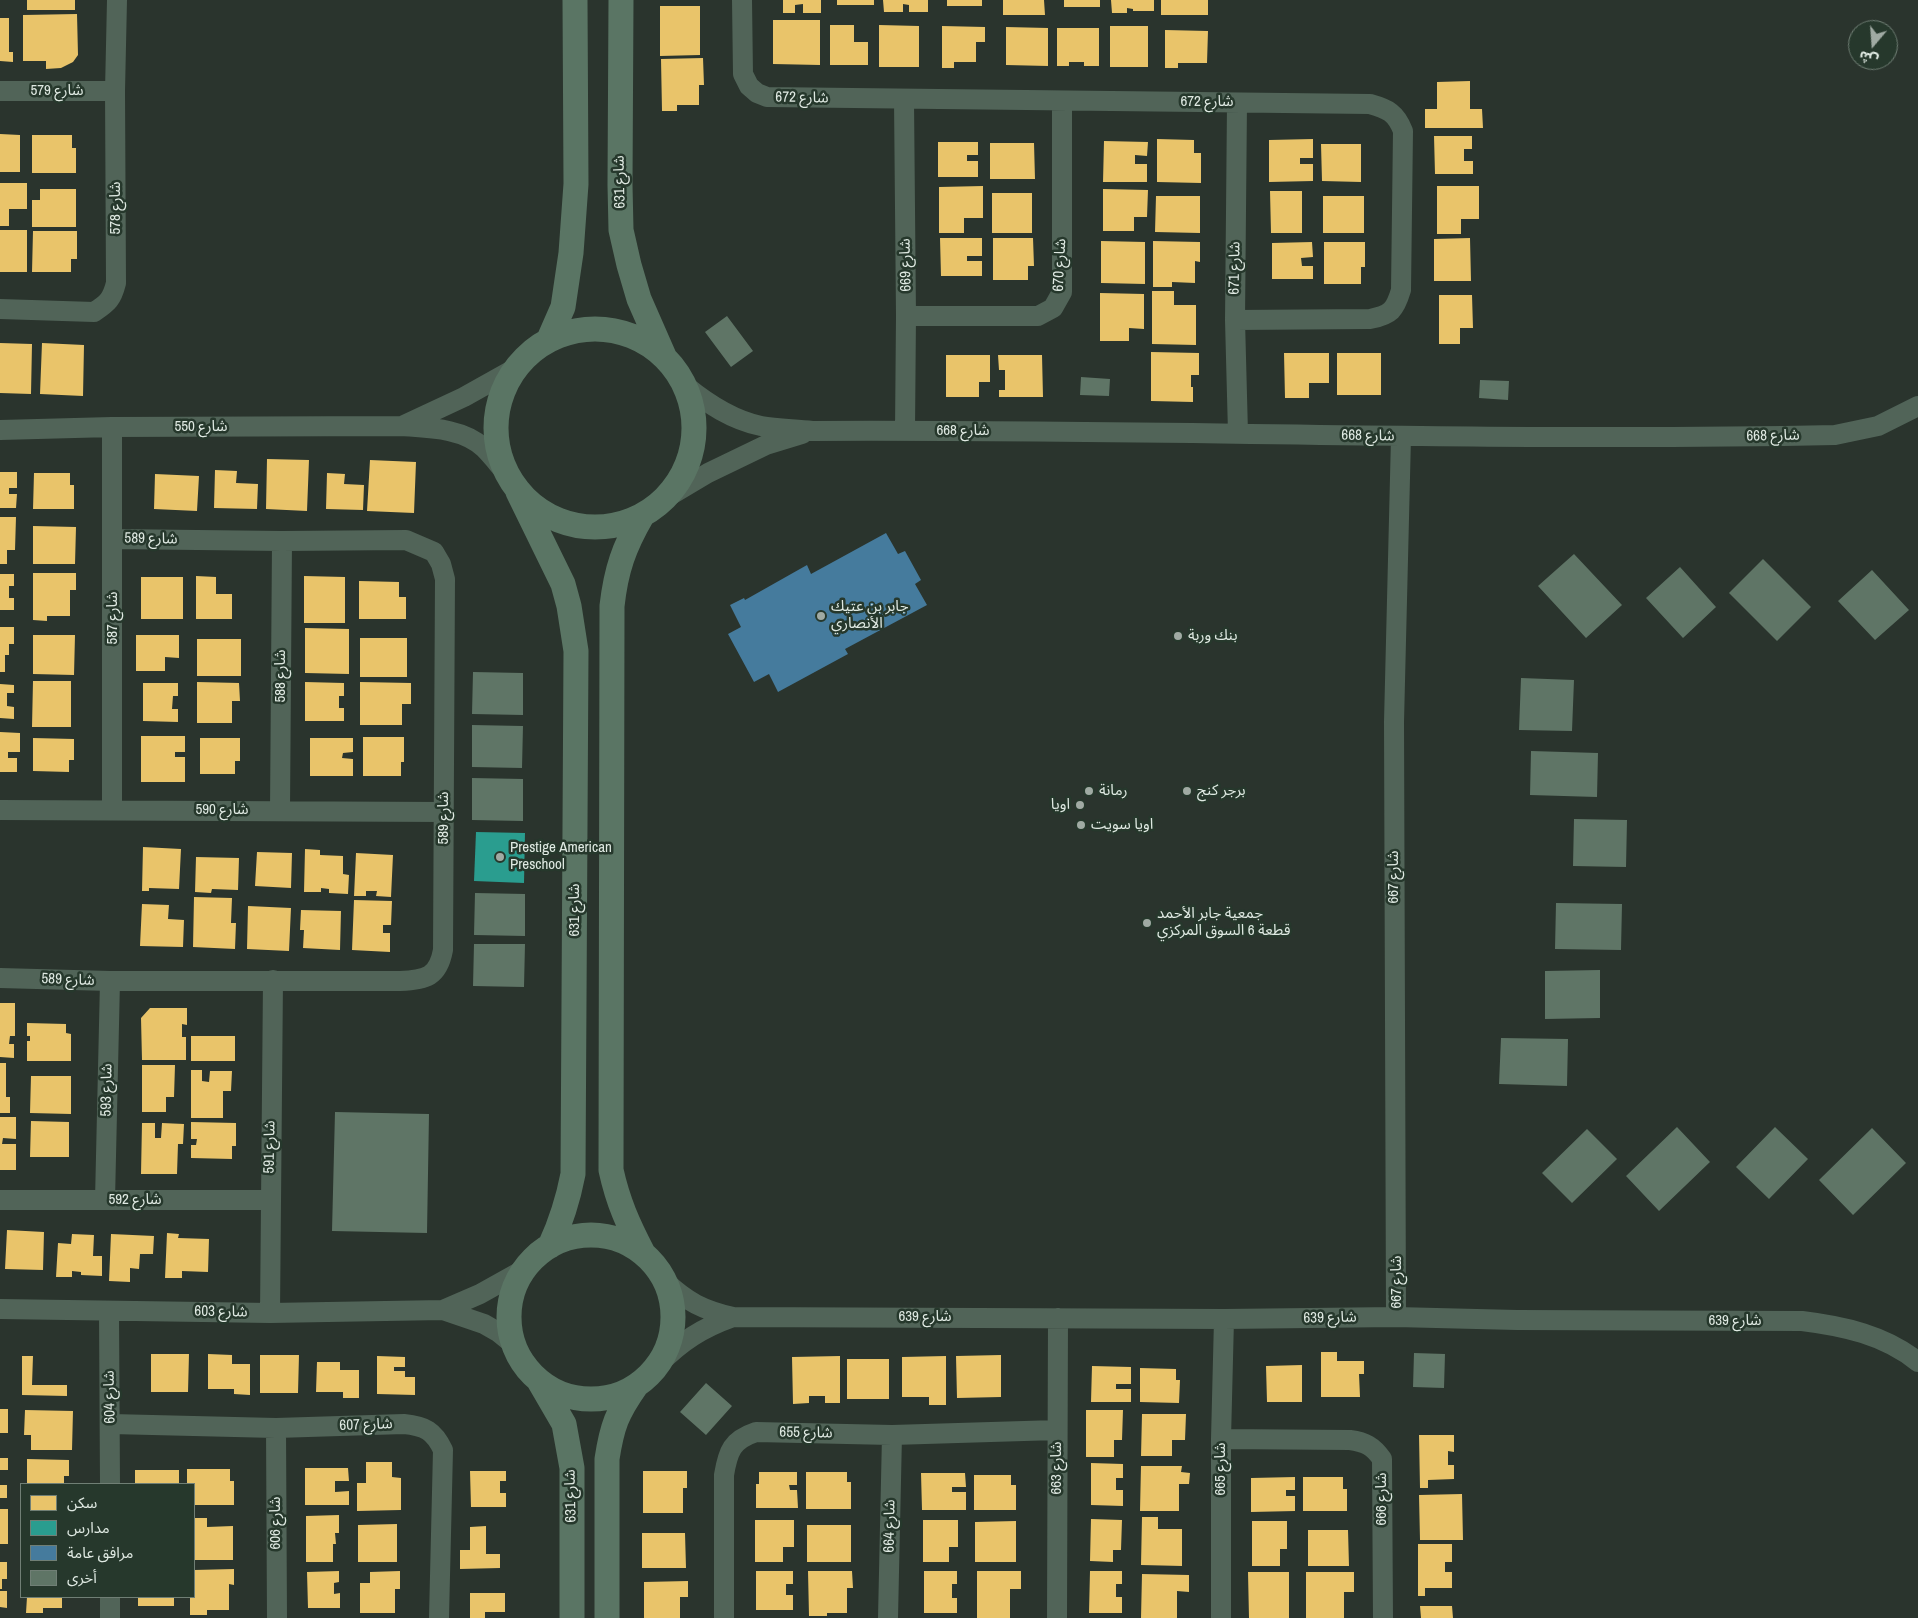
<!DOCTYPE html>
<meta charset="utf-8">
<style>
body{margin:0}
#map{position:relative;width:1918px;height:1618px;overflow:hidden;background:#2a342d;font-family:"Archivo Narrow","Noto Sans Arabic",sans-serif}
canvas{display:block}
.legend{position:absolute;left:20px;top:1483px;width:175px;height:115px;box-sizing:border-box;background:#26382c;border:1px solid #707f75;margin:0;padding:6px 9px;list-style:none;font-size:15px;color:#dfe9e2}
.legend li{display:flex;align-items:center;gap:10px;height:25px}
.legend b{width:25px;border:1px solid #707f75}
.north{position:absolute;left:1848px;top:20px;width:50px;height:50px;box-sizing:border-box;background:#26382c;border:1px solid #707f75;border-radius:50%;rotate:198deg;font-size:14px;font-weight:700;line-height:20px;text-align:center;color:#dfe9e2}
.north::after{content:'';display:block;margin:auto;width:18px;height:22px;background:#a0aaa3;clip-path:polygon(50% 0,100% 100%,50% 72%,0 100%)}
</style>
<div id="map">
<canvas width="1918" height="1618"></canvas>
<ul class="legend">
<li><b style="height:14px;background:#e9c46a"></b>سكن</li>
<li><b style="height:14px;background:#2a9d8f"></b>مدارس</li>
<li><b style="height:14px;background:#457b9d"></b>مرافق عامة</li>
<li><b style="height:14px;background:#5f7566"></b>أخرى</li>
</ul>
<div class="north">ش</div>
</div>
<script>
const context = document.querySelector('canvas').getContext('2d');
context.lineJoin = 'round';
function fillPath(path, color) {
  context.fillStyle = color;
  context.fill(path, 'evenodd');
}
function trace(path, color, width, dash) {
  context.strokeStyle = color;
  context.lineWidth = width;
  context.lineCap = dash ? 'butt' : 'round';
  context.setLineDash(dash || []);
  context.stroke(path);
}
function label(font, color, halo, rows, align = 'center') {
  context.font = font + ' "Archivo Narrow","Noto Sans Arabic",sans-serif';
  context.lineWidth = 5;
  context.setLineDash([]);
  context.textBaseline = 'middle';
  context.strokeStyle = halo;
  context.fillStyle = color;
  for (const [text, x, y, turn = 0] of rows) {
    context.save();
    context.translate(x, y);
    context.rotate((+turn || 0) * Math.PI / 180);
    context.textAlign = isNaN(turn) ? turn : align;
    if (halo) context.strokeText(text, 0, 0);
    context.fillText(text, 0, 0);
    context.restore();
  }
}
const homes = new Path2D(`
 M27 0H75V10H27Z
 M783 0H821V13H803V4L795 5V13H783Z
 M837 0H874V5H837Z
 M883 0H928V12H909V5L903 4V12H884Z
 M947 0H982V6H947Z
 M1003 0H1044L1045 15H1003Z
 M1064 0H1100V7H1064Z
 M1111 0H1154V11H1133V9L1127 8V13H1112Z
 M1161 0H1208V15H1161Z
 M660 6H700V55L660 56Z
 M77 14 78 55 73 62 61 68 46 69V61H23V15Z
 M0 18H9V52H13V62L0 61Z
 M773 20H820V65L773 64Z
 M830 25H854V42H868V65H830Z
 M879 25 919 26V67H879Z
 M942 26 985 27V42H976V62H954V68H942Z
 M1110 26H1148V67H1110Z
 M1006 27 1048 28V66L1006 65Z
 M1057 28H1099V66H1084V62H1069V66H1057Z
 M1165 30 1208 31 1207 63H1178V68H1165Z
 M703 58 704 85H699V105H677V111H662L661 59Z
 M1470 81V109H1482L1483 128H1425V109H1437V82Z
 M0 134 20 135V172H0Z
 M32 135H72V148H76V173H32Z
 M1434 136H1472V149H1464V161H1473V174H1435Z
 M1157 139 1194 140V153H1201V183L1157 182Z
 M1313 139V158H1300V164H1313V181L1269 182V140Z
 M1104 141 1148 142 1147 156 1135 155V164H1147V182H1103Z
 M938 142H978V155H967V161H978V177H938Z
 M990 143H1034L1035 179H990Z
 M1321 144H1361V182L1322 181Z
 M0 183H27V209H9V226H0Z
 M983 186V218H964V233H939V187Z
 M1437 186H1479V219H1461V234H1437Z
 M40 189H76V227H32V200H40Z
 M1103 189 1148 190 1147 217H1134V231H1103Z
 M1270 191H1302V233H1271Z
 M992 193H1032V233H992Z
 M1156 196H1200V233L1155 232Z
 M1323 196H1364V233H1323Z
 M0 230H27V272H0Z
 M33 231H77V259H71V272H32Z
 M940 238H982V256H967V261H982V276H941Z
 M993 238H1033L1034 266H1028V280H993Z
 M1470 238 1471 281H1434V239Z
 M1101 241 1145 242V284L1101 283Z
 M1153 241 1200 242V262L1195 261V283L1172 282V287H1153Z
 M1312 242 1313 257 1301 258 1302 266H1313V279H1272V243Z
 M1324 242H1365V267H1361V284H1324Z
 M1152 291H1174V305H1196V345L1152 344Z
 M1100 293 1144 294V329L1129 328V341H1100Z
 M1439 295H1472L1473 328H1460V344H1439Z
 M0 343 32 344 31 394 0 393Z
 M42 343 84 345 83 396 40 394Z
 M1151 352 1199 353V375H1191V387H1193V402L1151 401Z
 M1284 353H1329V383H1309V398H1285Z
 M1337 353H1381V395H1337Z
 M946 355H990V382H979V397H946Z
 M998 355H1042L1043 397H999V390H1005V370H999Z
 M267 459 309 460 307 511 266 509Z
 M370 460 416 462 414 513 367 511Z
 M215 470 237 471 236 483 258 484 257 509 214 508Z
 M0 472H17V488H9V494H17L16 508H0Z
 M34 473H70V485H74V509H33Z
 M327 473 345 474 344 484 364 485 363 510 326 509Z
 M155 474 199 476 197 511 154 509Z
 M0 517H16L15 550H7V564H0Z
 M33 526 76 527 75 564H33Z
 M33 573H76V590H70V616H47V621L33 620Z
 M0 574H14V586H9V598H14V610H0Z
 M196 576 216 577V594H232V619H196Z
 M304 576 345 577V623H304Z
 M141 577H183V619H141Z
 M359 581 399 582V597H406V619H359Z
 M0 627H14V644H9V655H5V672H0Z
 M305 628 349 629V674L305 673Z
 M33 635H75L74 675 33 674Z
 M136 635H179V658L165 657V671H136Z
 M360 638H407V677H360Z
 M197 639H241V676H197Z
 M33 681H71V727H32Z
 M197 682 239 683 240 701H232V723H197Z
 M305 682 344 683V696H339V708H344V721H305Z
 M360 682 411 683V704H402V725H360Z
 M143 683H178V696H173L172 709H178V722L143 721Z
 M0 684 14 685V693H7V706L14 707V719L0 718Z
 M0 732 20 733V752H8V758H17V772H0Z
 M141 736H185V752H175V757H185V782H141Z
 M363 737H404V762H401V776H363Z
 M33 738 74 739V760H69V772L33 771Z
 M200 738H240V761H235V774H200Z
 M310 738H353V752L343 753 342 758 353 759V776H310Z
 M143 847 181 849 179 889 149 888V891H142Z
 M305 849 320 850V855L343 856V874L349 875 348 894 329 893V889L321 888V892H304Z
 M257 852 292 853 291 888 255 886Z
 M356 853 393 855 391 897 376 896 377 891H366V896H354Z
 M196 857 239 858 238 890 212 889 211 893 195 892Z
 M194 897 232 898 231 923H236L235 949 193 947Z
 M354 900 392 901 391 925H383V933H390V952L352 950Z
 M142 904 169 905 168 919 184 920 183 947 140 946Z
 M248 906 291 908 289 951 247 949Z
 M301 910 341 911 340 950 303 948 304 930H300Z
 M0 1003H15V1036H10L9 1044H14V1058L0 1057Z
 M150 1008H187V1025L182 1024V1037H186V1060H142L141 1018Z
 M27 1023 66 1024V1033L71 1034V1061H27V1041H30V1036H27Z
 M191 1036H235V1061H191Z
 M0 1063H6V1097H10V1113H0Z
 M142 1065H175L174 1097H166V1112H142Z
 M191 1070H202V1081L209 1082 210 1071H232L231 1091H223V1118H191Z
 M31 1076H71V1114L30 1113Z
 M0 1117H16V1139L3 1138 2 1144H16V1170H0Z
 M31 1121 69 1122V1157H30Z
 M191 1122 236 1123V1146H232V1159L191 1158V1145H196L197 1139H191Z
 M142 1123H155V1138H161L162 1123 184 1124 183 1144H178L177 1174H141Z
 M7 1230 44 1232 43 1270 5 1269Z
 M167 1233 179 1234 178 1238 209 1239 208 1272 182 1271V1278H165Z
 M72 1234 94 1235 93 1256H102V1276L81 1275V1272L72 1271V1277H56L58 1243 71 1244Z
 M111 1234 154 1236 153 1254H140L139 1269 130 1268V1282L109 1281Z
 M1321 1352H1337V1361H1364V1374H1359L1360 1397H1321Z
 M151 1354H189L188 1392H151Z
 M208 1354 232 1355V1364H250V1395L234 1394V1389H208Z
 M260 1355H299L298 1393H260Z
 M1001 1355V1397L957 1398 956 1356Z
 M22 1356H33L32 1385H67V1396L22 1395Z
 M377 1356 405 1357V1367H394V1371H405V1377H415V1395L377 1394Z
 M840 1356V1403H825V1396H809V1403L793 1404 792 1357Z
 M946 1356V1405H929V1397H902V1357Z
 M847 1359H889V1399H847Z
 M317 1362H340V1370H359V1398H343V1392H316Z
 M1302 1365V1402H1267L1266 1366Z
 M1092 1366 1131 1367V1384H1116V1389H1131V1402H1091Z
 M1140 1368 1176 1369V1380H1180L1179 1403 1140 1402Z
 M0 1409H8V1433H0Z
 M25 1410 73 1411 72 1450H31V1435H24Z
 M1086 1410H1123L1122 1440H1114V1457H1086Z
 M1142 1414H1186L1185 1440H1172V1456H1141Z
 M1419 1435H1454V1452L1448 1451V1465H1454V1479L1428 1480V1488H1420Z
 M0 1458H8V1470H0Z
 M27 1459 69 1460V1476H64V1484H27Z
 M366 1462H392V1477L401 1478V1510L357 1511V1483H366Z
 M1091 1463 1123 1464V1478H1116V1490H1123V1506L1091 1505Z
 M1141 1466H1182L1181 1472 1190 1473 1189 1484H1179V1511H1140Z
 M305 1468H348L349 1481H335V1492L349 1491V1505H305Z
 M187 1469H230V1481H234V1505H194V1484H187Z
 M135 1470H179V1483L135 1484Z
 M470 1471H506V1481H500V1493H506V1507H471Z
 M643 1471H687V1488H683V1513H643Z
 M759 1472H797V1485H789L790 1490H797L798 1508H756V1484H759Z
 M806 1472H847V1482H851V1509H806Z
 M921 1473H965L966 1487H952V1492H966V1510H922Z
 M974 1475H1011V1485H1016V1510H974Z
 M1295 1477V1490H1286V1496H1295V1511L1251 1512V1478Z
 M1303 1477H1343V1489H1347V1511H1303Z
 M0 1485H7V1498H0Z
 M1462 1494 1463 1540H1420L1419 1495Z
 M0 1509H8V1544H0Z
 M339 1515V1533H335L336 1544H333V1562H306V1516Z
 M1142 1517H1158V1529H1182V1566L1141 1565Z
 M194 1518H207V1527L233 1526V1560H194Z
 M1091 1519 1122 1520 1121 1550H1113V1562L1090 1561Z
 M755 1520H794V1547H783V1562H755Z
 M923 1520H958V1547H949V1562H923Z
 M1016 1521V1562H975V1522Z
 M1252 1521H1287V1549H1280V1566H1252Z
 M397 1524V1562H358V1525Z
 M807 1525H851V1562H807Z
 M486 1526V1554H500V1568L460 1569V1550H470V1527Z
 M1308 1530H1348L1349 1566H1308Z
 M642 1533H685L686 1568H642Z
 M1418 1544H1452V1562H1445V1572H1452V1588H1425V1596H1418Z
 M0 1562H7V1579H2V1589H0Z
 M234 1569V1585L229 1584V1610H207V1615H190V1597H194V1570Z
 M339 1571V1582L334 1583V1594L340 1593V1608H308L307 1572Z
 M400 1571V1589H395V1613H360V1583H370V1572Z
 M756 1571H793V1584H786V1595H793V1610H756Z
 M808 1571H852L853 1588H847V1613H827V1616H809Z
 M924 1571H957V1584H952V1598H957V1613H924Z
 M977 1571H1021V1589H1010V1618H977Z
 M1090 1571H1122V1584H1116V1597H1122V1613H1089Z
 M1248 1572H1289V1618H1249Z
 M1306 1572H1354V1592H1344V1618H1306Z
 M1142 1574 1189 1575V1592L1177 1591V1618H1141Z
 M688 1581V1597H680V1618H644V1582Z
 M0 1591H7V1608L0 1607Z
 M470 1593H505V1612H485V1618H470Z
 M27 1597H62V1608H43V1613H26Z
 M138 1597H174V1606H138Z
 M1420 1606H1452L1453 1618H1421Z`);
const schools = new Path2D(`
 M476 832 525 833 524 883 474 881Z`);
const public = new Path2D(`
 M886 533 898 554 905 551 921 580 915 584 927 605 845 649 848 654 778 692 769 674 754 682 728 634 741 627 730 605 744 598 745 600 807 565 811 574Z`);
const building = new Path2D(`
 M727 316 753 351 731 367 705 332Z
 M1081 377 1110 379 1109 396 1080 395Z
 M1480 380 1509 381 1508 400 1479 398Z
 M1574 554 1622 605 1586 638 1538 586Z
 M1763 559 1811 607 1777 641 1729 593Z
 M1680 567 1716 607 1683 638 1646 598Z
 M1872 570 1909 610 1875 640 1838 601Z
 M473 672 523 673V715L472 714Z
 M1521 678 1574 680 1572 731 1519 730Z
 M472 725 523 726 522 768 472 767Z
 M1531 751 1598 753 1597 797 1530 795Z
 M472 778 523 779V821L472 820Z
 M1574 819 1627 820 1626 867 1573 866Z
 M475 893 525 894V936L474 935Z
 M1556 903 1622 904 1621 950 1555 949Z
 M474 944H525L524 987 473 986Z
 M1600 970V1018L1545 1019V971Z
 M1501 1038 1568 1039 1567 1086 1499 1084Z
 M335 1112 429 1114 427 1233 332 1231Z
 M1677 1127 1710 1162 1659 1211 1626 1176Z
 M1775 1127 1808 1159 1769 1199 1736 1167Z
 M1872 1128 1906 1163 1853 1215 1819 1180Z
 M1587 1129 1617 1159 1572 1203 1542 1173Z
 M1414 1353 1445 1354 1444 1388 1413 1387Z
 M706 1383 732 1406 706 1435 680 1412Z`);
const minor = new Path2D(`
 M742 0 743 74 749 86 757 93 767 97 1370 104C1388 109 1396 113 1403 131L1401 290C1395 310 1391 315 1370 319L1235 320
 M0 91H115
 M904 100 906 316 905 430
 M1237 103 1235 320 1238 433
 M0 309 94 312C108 303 112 299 116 283L115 91 117 0
 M906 316H1038L1053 308 1062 292V101
 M686 386C708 404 732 420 761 426 777 429 795 429 812 431 1153 429 1494 442 1835 435L1878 426 1918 406
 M404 425 464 397 514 369
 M112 427V810
 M0 430 112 427 401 426C429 428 463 428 484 448 492 456 498 464 505 472
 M666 498 708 473 766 445 802 434
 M0 810 444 812
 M280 810 282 541
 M0 978 110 981H400C426 980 438 977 443 950L445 579 441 564 434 552 406 540 282 541 113 539
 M0 1200H270
 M105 1200 110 981
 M665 1281C687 1302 703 1310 733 1317L1224 1319 1396 1317 1517 1320 1802 1321C1843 1326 1885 1335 1918 1362
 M0 1309 270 1313 443 1310 484 1324 498 1332 514 1345
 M443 1310 480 1294 523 1270
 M109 1311 110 1484
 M270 1313 273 980
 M1396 1317 1394 722 1401 437
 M659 1364C682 1341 702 1328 733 1317
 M111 1424 276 1428 404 1424C425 1426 434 1431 443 1450L439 1618
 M276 1428 277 1618
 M1221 1439 1350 1440C1365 1442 1373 1446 1382 1459L1383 1618
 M110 1618V1597
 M724 1618V1475C728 1451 732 1440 756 1432L892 1435 1057 1430
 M888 1618 892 1435
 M1057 1618 1058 1318
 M1221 1618V1439L1224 1319`);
const major = new Path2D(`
 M621 0 620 185 621 230 629 265 639 299 664 356
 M496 428a99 99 0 1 1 198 0a99 99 0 1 1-198 0Z
 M549 339 563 307 571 253 576 184 575 0
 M518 492 563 584 569 606 576 651 573 1174C568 1200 561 1222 550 1246
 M642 516C624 547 616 570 612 606L611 1170C618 1202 628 1224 643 1253
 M509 1317a82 82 0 1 1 164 0a82 82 0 1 1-164 0Z
 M539 1381 564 1424 572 1468V1618
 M607 1618V1459C612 1426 617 1413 636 1386`);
const markers = [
 [821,616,5,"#a0aaa3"],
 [1178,636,5,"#a0aaa3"],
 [1089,791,5,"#a0aaa3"],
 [1187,791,5,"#a0aaa3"],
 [1080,805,5,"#a0aaa3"],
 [1081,825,5,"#a0aaa3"],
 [500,857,5,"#a0aaa3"],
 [1147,923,5,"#a0aaa3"]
];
const streetNames = [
 ["شارع 579",57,91],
 ["شارع 672",802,98,1],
 ["شارع 672",1207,102],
 ["شارع 631",620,182,-91],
 ["شارع 578",116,208,-90],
 ["شارع 669",906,265,-91],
 ["شارع 670",1060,265,-87],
 ["شارع 671",1235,268,-89],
 ["شارع 550",201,427],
 ["شارع 668",963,431],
 ["شارع 668",1368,436,1],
 ["شارع 668",1773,436,-1],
 ["شارع 589",151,539,1],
 ["شارع 587",113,618,-90],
 ["شارع 588",281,676,-90],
 ["شارع 590",222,810],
 ["شارع 589",444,818,-90],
 ["شارع 667",1394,877,-90],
 ["شارع 631",575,910,-90],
 ["شارع 589",68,980,2],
 ["شارع 593",107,1090,-89],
 ["شارع 591",270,1147,-89],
 ["شارع 592",135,1200],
 ["شارع 667",1397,1282,-90],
 ["شارع 603",221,1312,1],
 ["شارع 639",925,1317],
 ["شارع 639",1330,1318,-1],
 ["شارع 639",1735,1321],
 ["شارع 604",110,1397,-91],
 ["شارع 607",366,1425,-2],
 ["شارع 655",806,1433,1],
 ["شارع 663",1057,1468,-90],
 ["شارع 665",1221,1469,-90],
 ["شارع 631",571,1496,-91],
 ["شارع 666",1382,1499,-90],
 ["شارع 606",276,1523,-90],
 ["شارع 664",890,1526,-89]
];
const poiNames = [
 ["جابر بن عتيك",831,607],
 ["الأنصاري",831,624],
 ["بنك وربة",1188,636],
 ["رمانة",1099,791],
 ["برجر كنج",1197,791],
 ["اويا",1070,805,"right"],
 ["اويا سويت",1091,825],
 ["Prestige American",510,848],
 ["Preschool",510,865],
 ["جمعية جابر الأحمد",1157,914],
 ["قطعة 6 السوق المركزي",1157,931]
];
fillPath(homes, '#e9c46a');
fillPath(schools, '#2a9d8f');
fillPath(public, '#457b9d');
fillPath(building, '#5f7566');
trace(minor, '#516458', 20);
trace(major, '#5a7564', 25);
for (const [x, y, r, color] of markers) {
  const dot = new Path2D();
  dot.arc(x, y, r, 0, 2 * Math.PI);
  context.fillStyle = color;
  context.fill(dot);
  trace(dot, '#26382c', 2);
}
label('15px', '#dfe9e2', '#26382c', streetNames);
label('15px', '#dfe9e2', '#26382c', poiNames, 'left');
</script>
